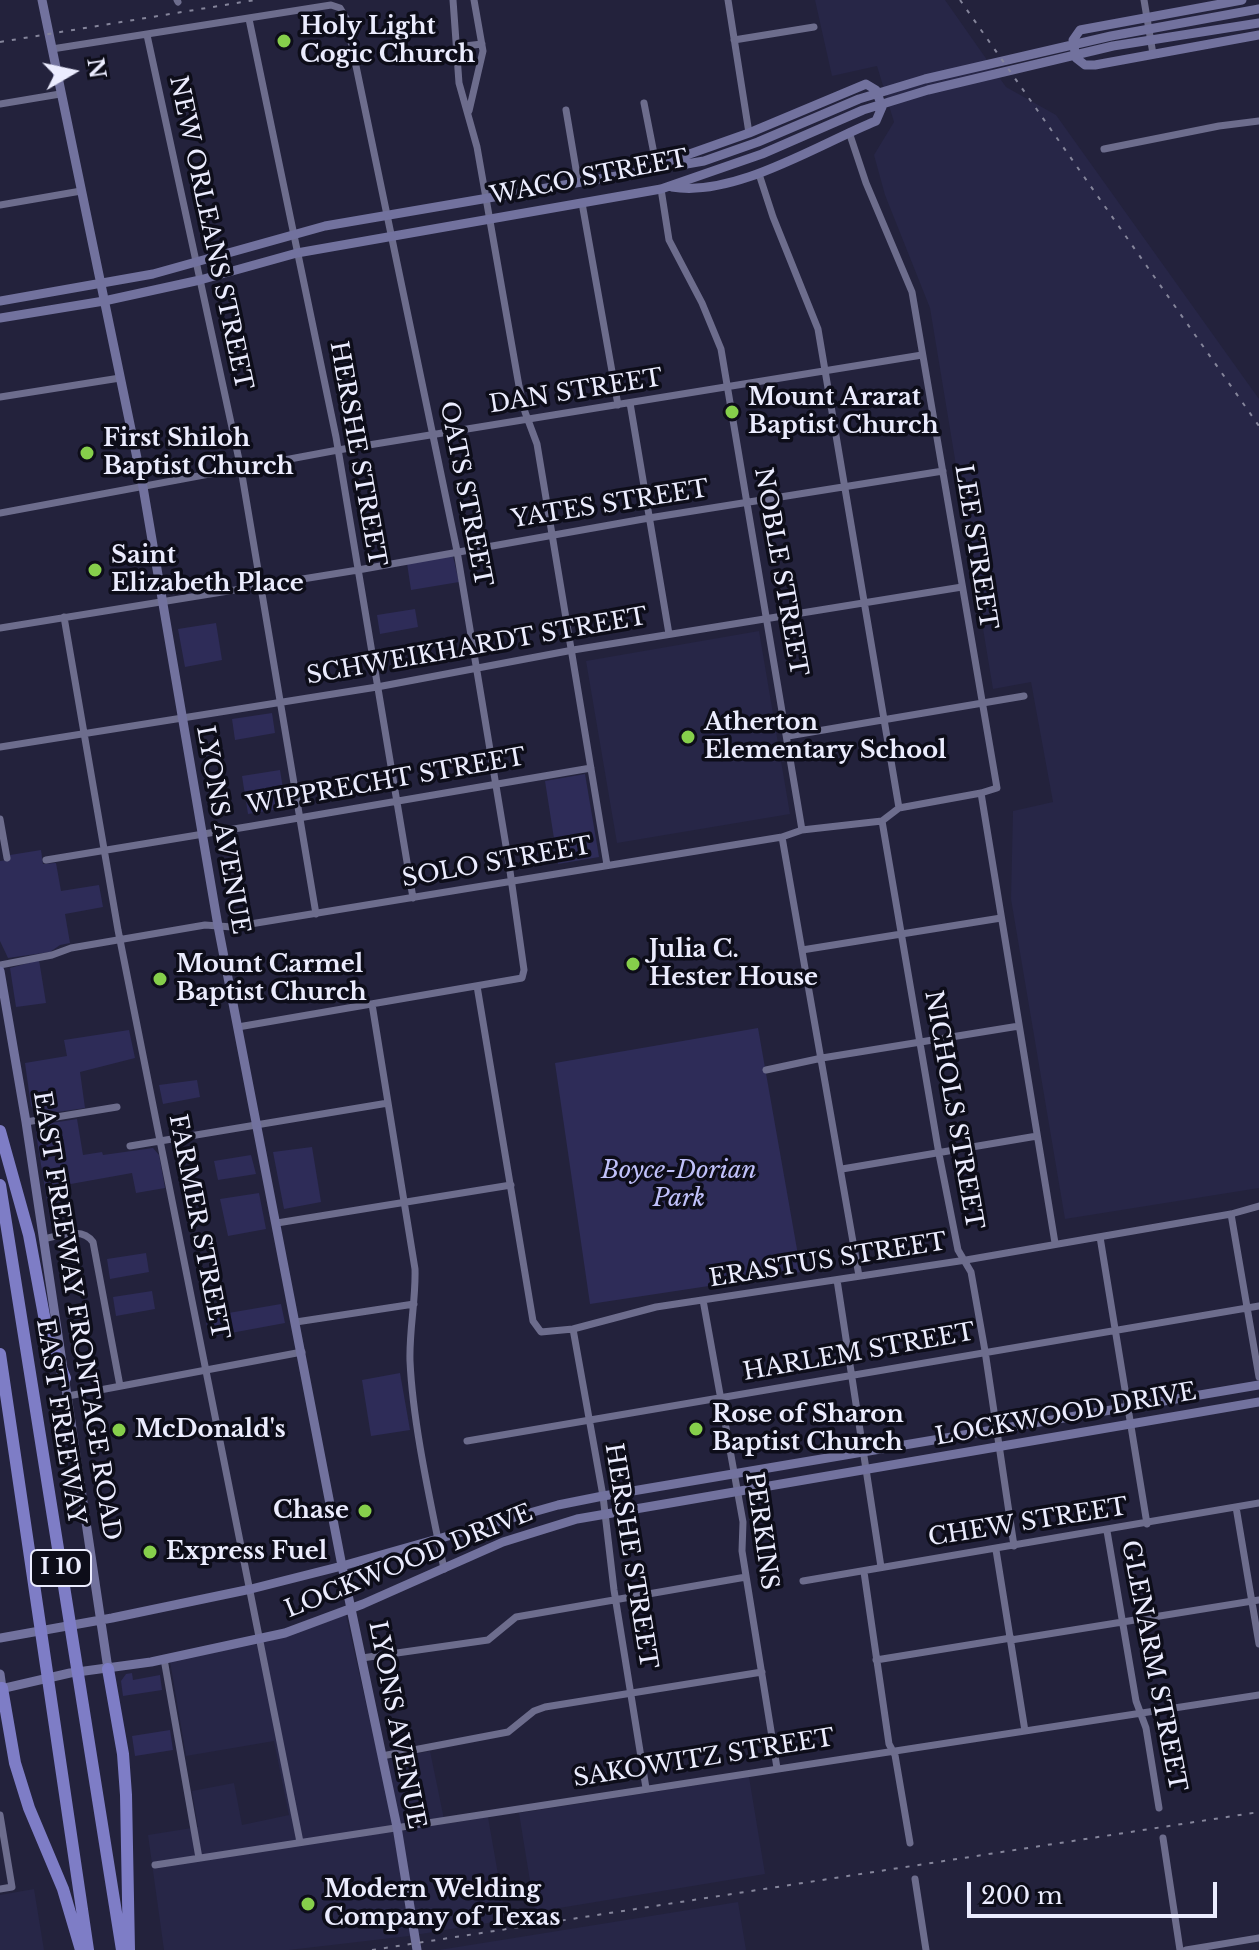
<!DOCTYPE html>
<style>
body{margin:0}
#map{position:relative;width:1259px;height:1950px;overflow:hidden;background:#23223c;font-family:"Libre Baskerville",serif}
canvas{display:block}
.north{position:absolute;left:32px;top:32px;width:80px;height:80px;-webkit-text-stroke:6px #0d0d19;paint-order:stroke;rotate:81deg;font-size:22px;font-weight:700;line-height:32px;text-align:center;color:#ebecfe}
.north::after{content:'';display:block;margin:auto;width:28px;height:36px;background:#ebecfe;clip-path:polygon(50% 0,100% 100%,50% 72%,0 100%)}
.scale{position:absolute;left:967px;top:1882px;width:250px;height:36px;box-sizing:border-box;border:4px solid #ebecfe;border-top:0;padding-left:10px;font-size:24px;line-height:28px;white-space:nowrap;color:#ebecfe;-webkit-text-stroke:6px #0d0d19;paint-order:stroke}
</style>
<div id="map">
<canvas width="1259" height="1950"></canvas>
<div class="north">N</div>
<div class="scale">200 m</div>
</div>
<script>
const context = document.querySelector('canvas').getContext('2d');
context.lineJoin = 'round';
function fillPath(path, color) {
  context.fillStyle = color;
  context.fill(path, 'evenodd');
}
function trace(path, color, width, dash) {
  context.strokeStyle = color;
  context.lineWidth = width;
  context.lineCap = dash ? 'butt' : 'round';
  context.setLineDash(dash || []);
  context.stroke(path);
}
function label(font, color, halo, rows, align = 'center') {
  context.font = font + ' "Libre Baskerville",serif';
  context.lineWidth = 7;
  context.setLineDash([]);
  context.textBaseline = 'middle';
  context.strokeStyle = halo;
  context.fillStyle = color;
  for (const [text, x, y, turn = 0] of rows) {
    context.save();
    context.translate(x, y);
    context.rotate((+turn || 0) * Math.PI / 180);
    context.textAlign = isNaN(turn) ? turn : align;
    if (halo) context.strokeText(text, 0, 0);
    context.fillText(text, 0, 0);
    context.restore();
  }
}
const built = new Path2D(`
 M815 0H945L1006 87 1056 115 1259 399V1188L1065 1219 1011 899 1013 811 1053 802 1031 682 993 689 930 308 885 195 874 155 894 122 877 66 832 76Z
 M759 631 790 814 617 843 586 661Z
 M346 1615 379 1761 430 1751 445 1824 488 1817 506 1920 409 1936 289 1950H164L148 1835 198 1827 192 1791 234 1783 242 1825 289 1815 274 1741 186 1756 170 1661 267 1642Z
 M749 1777 765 1874 535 1912 519 1813Z
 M34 1889 44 1950H0V1895Z
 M738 1902 746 1950H439L514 1938Z`);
const green = new Path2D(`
 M453 556 459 582 411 590 407 563Z
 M415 609 418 627 380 634 377 615Z
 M216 623 222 660 185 667 178 629Z
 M272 713 275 733 235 740 232 719Z
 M280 770 286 808 248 814 242 776Z
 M585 774 599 857 558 864 545 781Z
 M41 850 43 864 56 863 61 891 99 885 103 907 65 914 70 943 60 945 50 952 8 958 0 941V861L7 860 10 855Z
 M39 960 46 1003 16 1007 10 968Z
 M758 1028 801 1272 590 1304 555 1063Z
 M129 1030 135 1058 80 1072 85 1108 37 1115 31 1106 25 1063 67 1056 64 1040Z
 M197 1080 200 1097 163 1104 159 1085Z
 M77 1119 83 1155 102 1152 103 1155 153 1148 159 1155 165 1188 136 1193 132 1173 54 1187 59 1217 64 1227 51 1226 36 1134 39 1125Z
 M312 1147 321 1202 284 1209 273 1152Z
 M251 1155 256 1174 218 1180 214 1161Z
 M259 1193 266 1229 228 1236 220 1199Z
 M146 1253 149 1272 110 1279 107 1259Z
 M152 1291 155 1309 116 1316 113 1297Z
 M281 1304 285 1323 209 1337 205 1317Z
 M400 1373 410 1430 371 1436 362 1380Z
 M132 1673 133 1680 160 1675 162 1690 123 1696 121 1681 126 1674Z
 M170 1730 173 1750 135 1756 132 1736Z`);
const street = new Path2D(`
 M177 0 178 2
 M453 0 459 83 477 147 519 386 525 412 537 444 607 865
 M728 0 749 133
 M1144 0 1153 54
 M249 19 336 437 413 898
 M147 35 241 469 316 914
 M734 40 814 27
 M456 47 482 44
 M52 49 331 5 340 8 346 18 457 551 509 864 524 970 522 978 238 1027
 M644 103 657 169
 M0 104 60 94
 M566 110 578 181
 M469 111 483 51 474 0
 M1104 149 1219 126 1259 121
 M759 174 773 217 818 329 899 808
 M661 189 669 240 702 303 721 349 802 830
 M582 203 618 405
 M0 205 81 191
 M0 397 120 378
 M630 403 669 634
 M0 513 338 450 922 355
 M64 617 118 930 300 1842
 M0 628 358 570 649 518 943 471
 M788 736 1024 696
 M0 747 377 687 573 650 962 587
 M981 793 1055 1243
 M0 819 7 858
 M882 821 939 1154 958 1250 971 1272 985 1351 1014 1546
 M782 837 859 1276
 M46 860C228 831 409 799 591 768
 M802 950 1001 918
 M0 965 52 955 71 948 205 925 232 927 782 837 802 830 882 821 899 808 981 793 997 788 912 292 866 183 849 132
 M477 986 533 1321 541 1332 573 1329 656 1307 966 1260 1231 1214 1259 1206
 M372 1004 415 1269C416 1300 409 1330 410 1361 413 1426 431 1504 444 1569
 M766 1070 822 1058 1019 1026
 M26 1122 117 1107
 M130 1146 388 1103
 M842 1169 1037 1136
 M1231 1214 1259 1377
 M277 1223 511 1185
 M1100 1237 1147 1524
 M43 1239C60 1236 82 1226 93 1242L120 1386
 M837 1280 881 1567
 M703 1300 743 1522 742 1551 777 1768
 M296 1322 414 1304
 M573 1329 603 1496 614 1590 646 1788
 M68 1396 302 1352
 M467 1441 1259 1306
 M1236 1507 1259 1644
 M1107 1531 1136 1701 1146 1728 1159 1808
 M996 1550 1025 1731
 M864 1572 889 1744 895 1755 910 1843
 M803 1581 1259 1503
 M1011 1640 1259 1600
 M362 1658 488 1640 516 1617 746 1577
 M164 1659 199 1858
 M876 1660 1011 1638
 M382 1756 508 1732 534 1711 545 1707 762 1672
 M0 1815 12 1887 0 1889
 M1163 1838 1180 1950
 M155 1865 1259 1695
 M915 1879 926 1950
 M1186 1950 1259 1938`);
const secondary = new Path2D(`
 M42 0 143 487 218 926 342 1566 397 1827 417 1950
 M1242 0 1080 30 1073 40 1076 58 1085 65H1095L1259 35
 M668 164 681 157 749 133 866 84 876 90 882 107 876 121C819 144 734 198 672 187
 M0 301 153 274 325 226 704 161 758 142 859 99 925 79 1111 36 1259 9
 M0 318 104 301 200 280 297 253 661 189 762 154 863 110 928 90 1113 46 1259 23
 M0 971 26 1122 108 1669
 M0 1638 112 1618 251 1589 342 1566 558 1505 603 1496 1259 1385
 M0 1674 2 1688
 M0 1689 70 1673 151 1662 285 1633 363 1604 503 1542 577 1519 1259 1402`);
const highway = new Path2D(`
 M0 1131 29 1235 48 1337 65 1378
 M0 1185 122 1950
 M0 1354 88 1950
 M108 1669 123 1754 126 1795 129 1950
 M2 1688 15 1763 29 1808 63 1889 81 1950`);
const rail = new Path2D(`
 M960 0 1259 426
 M0 42 255 0
 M372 1950 1259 1812`);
const markers = [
 [284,41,8,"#86cf4b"],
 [732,412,8,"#86cf4b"],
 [87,453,8,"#86cf4b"],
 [95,570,8,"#86cf4b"],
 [688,737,8,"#86cf4b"],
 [633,964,8,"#86cf4b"],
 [160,979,8,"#86cf4b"],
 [696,1429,8,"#86cf4b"],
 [119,1430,8,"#86cf4b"],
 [365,1511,8,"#86cf4b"],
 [150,1552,8,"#86cf4b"],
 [308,1904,8,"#86cf4b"]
];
const shields = [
 [61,1568,60]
];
const shieldNames = [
 ["I 10",61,1568]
];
const poiNames = [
 ["Holy Light",300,27],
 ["Cogic Church",300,55],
 ["Mount Ararat",748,398],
 ["Baptist Church",748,426],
 ["First Shiloh",103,439],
 ["Baptist Church",103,467],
 ["Saint",111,556],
 ["Elizabeth Place",111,584],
 ["Atherton",704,723],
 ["Elementary School",704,751],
 ["Julia C.",649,950],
 ["Hester House",649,978],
 ["Mount Carmel",176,965],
 ["Baptist Church",176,993],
 ["Rose of Sharon",712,1415],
 ["Baptist Church",712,1443],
 ["McDonald's",135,1430],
 ["Chase",349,1511,"right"],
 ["Express Fuel",166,1552],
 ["Modern Welding",324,1890],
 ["Company of Texas",324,1918]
];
const streetNames = [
 ["WACO STREET",589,178,-11],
 ["NEW ORLEANS STREET",210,233,78],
 ["DAN STREET",576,392,-9],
 ["HERSHE STREET",357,454,80],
 ["OATS STREET",465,494,79],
 ["YATES STREET",610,505,-9],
 ["LEE STREET",975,547,81],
 ["NOBLE STREET",780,572,80],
 ["SCHWEIKHARDT STREET",477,647,-10],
 ["WIPPRECHT STREET",386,782,-10],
 ["LYONS AVENUE",222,830,80],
 ["SOLO STREET",497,863,-10],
 ["NICHOLS STREET",953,1110,80],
 ["FARMER STREET",198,1227,79],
 ["ERASTUS STREET",828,1261,-9],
 ["EAST FREEWAY FRONTAGE ROAD",76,1316,81],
 ["HARLEM STREET",859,1353,-10],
 ["LOCKWOOD DRIVE",1066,1415,-10],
 ["EAST FREEWAY",60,1422,81],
 ["CHEW STREET",1028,1523,-9],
 ["PERKINS",761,1531,82],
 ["HERSHE STREET",630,1556,81],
 ["LOCKWOOD DRIVE",409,1562,-22],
 ["GLENARM STREET",1153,1666,79],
 ["LYONS AVENUE",396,1725,79],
 ["SAKOWITZ STREET",704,1759,-9]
];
const parkNames = [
 ["Boyce-Dorian",679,1171],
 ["Park",679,1199]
];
fillPath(built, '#272647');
fillPath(green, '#2e2c58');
trace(street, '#6d6d8d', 7);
trace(secondary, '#72729e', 9);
trace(highway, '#7e7dc6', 12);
trace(rail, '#85859b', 2, [4, 8]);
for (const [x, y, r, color] of markers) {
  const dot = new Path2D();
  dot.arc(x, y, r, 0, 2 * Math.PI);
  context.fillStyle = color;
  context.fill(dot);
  trace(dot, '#0d0d19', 3);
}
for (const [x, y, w] of shields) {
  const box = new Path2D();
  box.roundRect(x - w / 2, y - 18, w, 36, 6);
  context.fillStyle = '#0d0d19';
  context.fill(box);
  trace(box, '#ebecfe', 2);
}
label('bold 22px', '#ebecfe', null, shieldNames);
label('bold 24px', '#ebecfe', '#0d0d19', poiNames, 'left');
label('24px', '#ebecfe', '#0d0d19', streetNames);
label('italic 24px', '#c0c1fa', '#0d0d19', parkNames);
</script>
